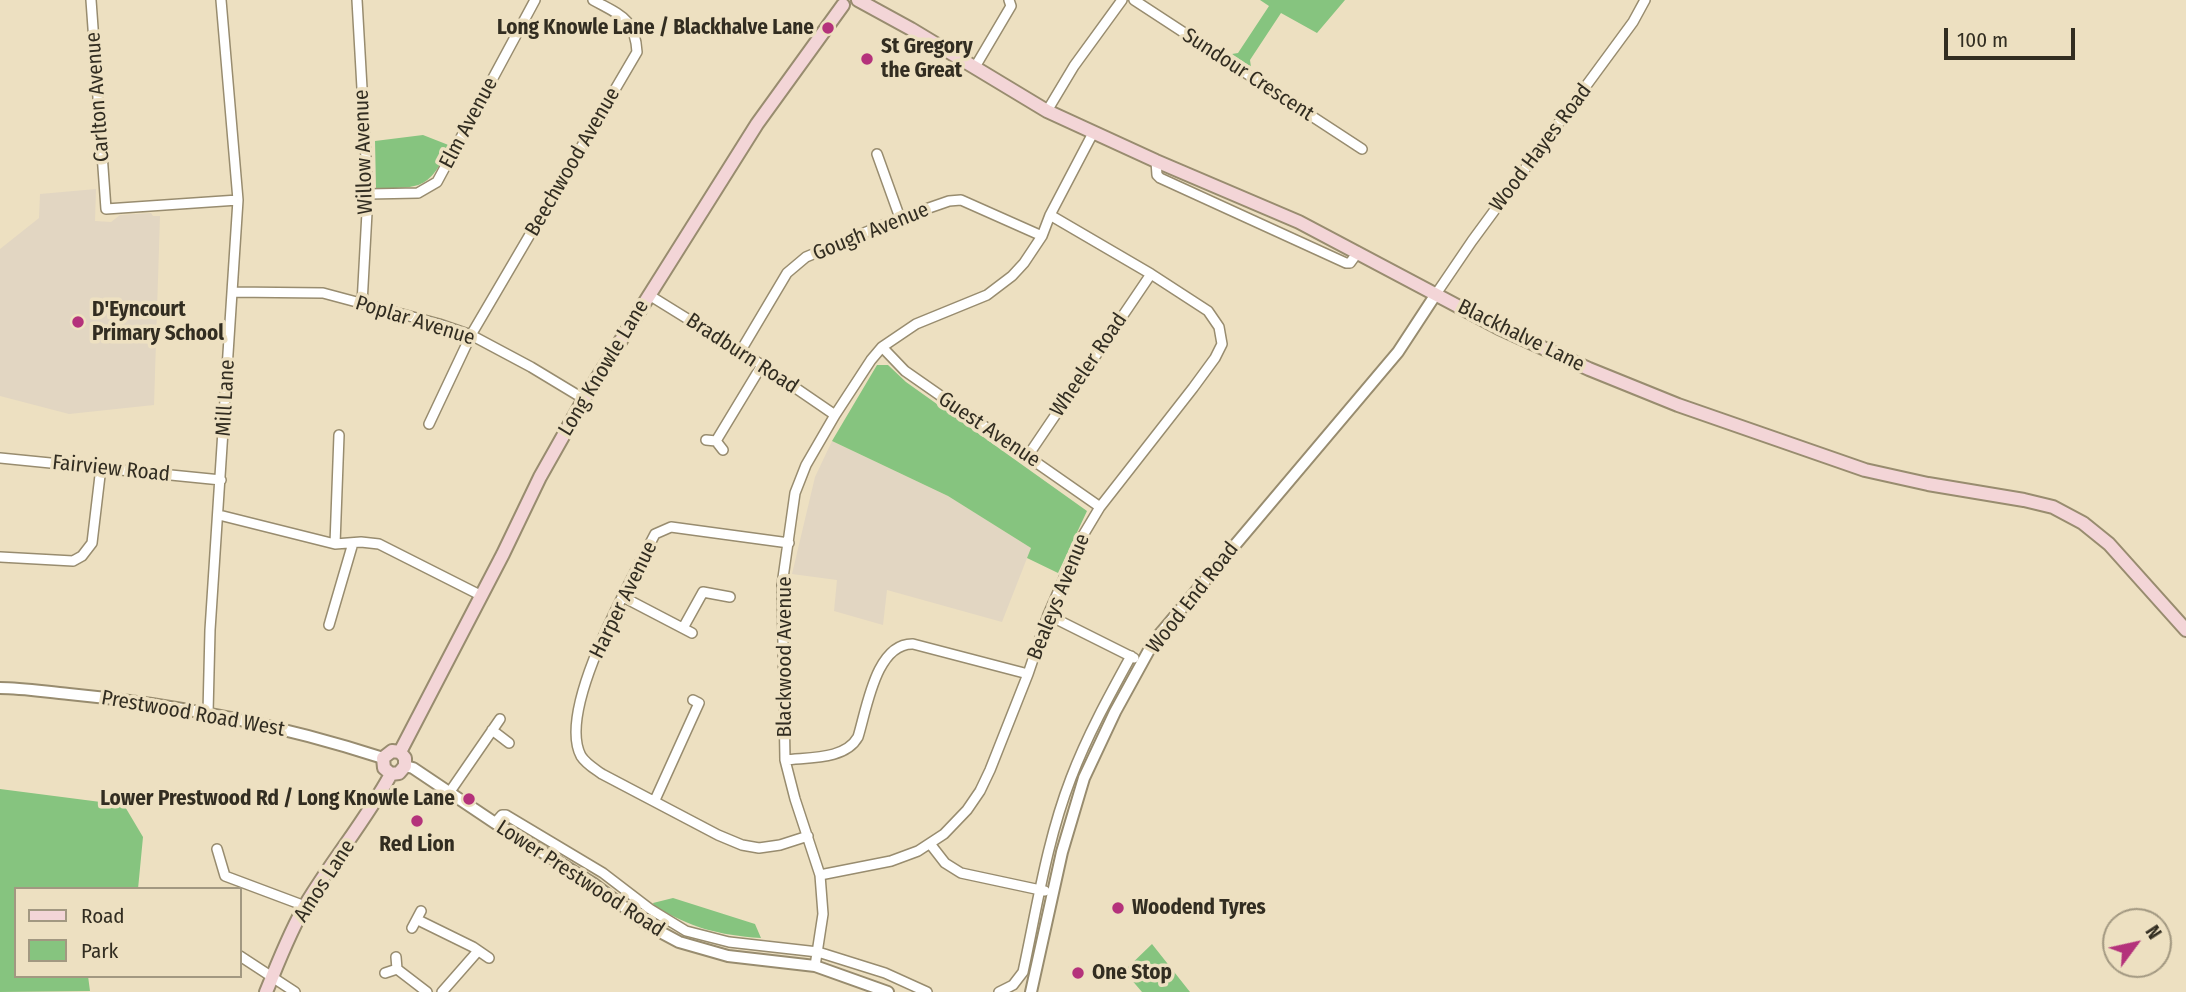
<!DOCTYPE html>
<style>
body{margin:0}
#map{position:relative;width:2186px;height:992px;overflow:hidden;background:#ede0c1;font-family:"Fira Sans Condensed",sans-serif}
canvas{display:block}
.legend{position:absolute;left:14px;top:887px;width:228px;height:91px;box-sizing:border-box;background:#ede0c1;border:2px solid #a29881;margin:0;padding:9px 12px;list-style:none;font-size:21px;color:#322d21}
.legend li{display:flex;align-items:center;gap:14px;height:35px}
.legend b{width:35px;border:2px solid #a29881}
.north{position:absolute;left:2102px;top:908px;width:70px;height:70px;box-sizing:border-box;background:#ede0c1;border:2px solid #a29881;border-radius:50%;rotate:57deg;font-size:19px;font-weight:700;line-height:28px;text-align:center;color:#322d21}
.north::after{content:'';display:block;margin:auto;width:24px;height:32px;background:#b4327b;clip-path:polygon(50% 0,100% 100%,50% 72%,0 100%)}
.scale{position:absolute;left:1944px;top:28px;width:131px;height:32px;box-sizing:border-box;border:4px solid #322d21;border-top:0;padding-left:9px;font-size:21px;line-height:24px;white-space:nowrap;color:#322d21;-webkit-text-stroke:5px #ede0c1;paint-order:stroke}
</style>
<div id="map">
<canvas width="2186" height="992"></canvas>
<ul class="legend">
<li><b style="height:9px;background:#f3d5d7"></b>Road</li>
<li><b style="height:19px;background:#86c47f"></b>Park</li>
</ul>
<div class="north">N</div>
<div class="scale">100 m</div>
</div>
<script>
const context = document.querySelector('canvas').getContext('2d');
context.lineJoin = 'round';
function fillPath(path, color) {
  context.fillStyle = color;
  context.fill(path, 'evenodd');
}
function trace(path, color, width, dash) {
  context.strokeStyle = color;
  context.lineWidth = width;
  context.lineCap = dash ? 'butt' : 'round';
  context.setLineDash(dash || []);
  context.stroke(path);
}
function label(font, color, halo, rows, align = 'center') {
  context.font = font + ' "Fira Sans Condensed",sans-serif';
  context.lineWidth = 7;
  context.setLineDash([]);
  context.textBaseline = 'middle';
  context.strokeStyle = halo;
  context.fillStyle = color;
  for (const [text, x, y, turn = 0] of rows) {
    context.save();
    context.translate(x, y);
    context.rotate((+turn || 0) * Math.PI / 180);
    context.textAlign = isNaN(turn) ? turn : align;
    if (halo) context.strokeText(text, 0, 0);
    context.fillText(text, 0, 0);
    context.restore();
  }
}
const education = new Path2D(`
 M96 189 95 221 111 222 120 215 151 213 153 216H160L154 405 69 414 0 396V249L39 218 40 194Z
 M832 441 948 496 1031 548 1002 622 887 590 883 625 834 611 837 580 792 574 815 477Z`);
const green = new Path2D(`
 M1260 0H1345L1317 33 1281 13 1250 60 1251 67 1232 54 1238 53 1269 6Z
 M423 135 451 146C427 189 424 188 376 188L375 141Z
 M877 365H888L906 382 1087 511 1058 573 1027 558 1031 548 948 496 832 441Z
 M0 789 124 805 143 837 138 889H16V976H88L90 991 0 992Z
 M673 898 755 924 761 938C718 935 692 928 654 906L653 903Z
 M1152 944 1190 992H1142L1124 971Z`);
const minor = new Path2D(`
 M91 0 106 209 238 200
 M357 0 368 194 362 304
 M1134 0 1362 149
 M975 67 1011 6 1009 0
 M1047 111 1074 66 1122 0
 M877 154 900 218
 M1156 161 1157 175 1160 178 1346 263H1350L1358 252
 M368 194 418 193 437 182 535 0
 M232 292 323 293 439 324 471 335 531 367 584 399
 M1436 294 1472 241 1633 22 1645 0
 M649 295 762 365 835 415
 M882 347 905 371 1100 507
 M740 352 787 273 806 257 900 218 949 201 961 200 1042 236
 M429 424 471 335 637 52C635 18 620 15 593 0
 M706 440 716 441 723 450
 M716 441 762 365
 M1027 457 1151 274
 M0 458 221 480
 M219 515 335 544 361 542 379 544 482 596
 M789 543 671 527 655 534C632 579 556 709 581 756 586 764 595 769 602 774L718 835 742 845 759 848 780 845 808 836
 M335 544 339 435
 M0 557 73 561 82 556 92 543 101 467
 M623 597 692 633
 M1048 615 1134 658
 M329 625 353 543
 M683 628 703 592 730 597
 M208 713 210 630 238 200 221 0
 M492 730 509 743
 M785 760C809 757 845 760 858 737 867 708 876 643 913 644L1028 674
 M449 793 500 719
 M655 800 699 703 693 700
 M495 823 502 815H506L603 873 650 909 686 931 729 942 818 952 885 973 927 992
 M931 845 945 863 961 873 1045 891
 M217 849 225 876 305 906
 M820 875 891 861 918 851 944 834 967 810 980 791 990 770 1028 674 1048 615 1082 537 1100 507 1193 388 1215 358 1222 344 1219 327 1208 311 1151 274 1050 215
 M418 920 473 947 489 958
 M412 928 421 911
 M240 956 295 992
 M815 966 823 914 820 875 795 799 785 760 782 585 795 493 806 465 835 415 871 360 882 347 916 324 987 295 1012 276 1024 263 1042 236 1050 215 1093 133
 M397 969 427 992
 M385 973 397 969 396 957
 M442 992 478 951
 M999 992 1013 985 1023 972C1037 907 1047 840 1071 778 1087 736 1109 696 1131 656`);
const tertiary = new Path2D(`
 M0 688C23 688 46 692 69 694 176 704 281 725 383 758
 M405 766 413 768 495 823 594 884 649 926 679 942 728 956 815 966 888 992
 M1031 992 1062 852 1084 778 1115 712 1154 641 1398 352 1436 294`);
const secondary = new Path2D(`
 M858 0 911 29 1047 111 1156 161 1299 222 1499 328 1589 369 1678 405 1865 470 1928 484 2024 500 2053 507 2083 523 2109 544 2186 630
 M400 752 503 554 540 477 584 399 757 124 843 5
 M391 774 384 768 383 758 392 751 400 752
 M391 774 399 773 405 766V758L400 752
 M266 992C278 963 290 931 306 904 333 859 366 820 391 774`);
const markers = [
 [828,28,7,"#b4327b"],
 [867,59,7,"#b4327b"],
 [78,322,7,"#b4327b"],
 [469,799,7,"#b4327b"],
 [417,821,7,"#b4327b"],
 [1118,908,7,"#b4327b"],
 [1078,973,7,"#b4327b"]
];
const poiNames = [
 ["Long Knowle Lane / Blackhalve Lane",814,28,"right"],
 ["St Gregory",881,47],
 ["the Great",881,71],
 ["D'Eyncourt",92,310],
 ["Primary School",92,334],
 ["Lower Prestwood Rd / Long Knowle Lane",455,799,"right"],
 ["Red Lion",417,845,"center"],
 ["Woodend Tyres",1132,908],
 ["One Stop",1092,973]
];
const streetNames = [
 ["Sundour Crescent",1248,75,33],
 ["Carlton Avenue",98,97,-94],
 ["Elm Avenue",469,123,-62],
 ["Wood Hayes Road",1541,148,-53],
 ["Willow Avenue",364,152,-92],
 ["Beechwood Avenue",573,162,-60],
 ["Gough Avenue",871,232,-22],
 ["Poplar Avenue",415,321,17],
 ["Blackhalve Lane",1521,336,26],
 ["Bradburn Road",742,354,33],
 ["Wheeler Road",1089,365,-56],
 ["Long Knowle Lane",604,368,-59],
 ["Mill Lane",226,398,-87],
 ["Guest Avenue",989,430,34],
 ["Fairview Road",111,469,6],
 ["Bealeys Avenue",1059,597,-68],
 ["Wood End Road",1193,598,-52],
 ["Harper Avenue",624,600,-64],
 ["Blackwood Avenue",785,657,-90],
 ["Prestwood Road West",193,714,10],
 ["Lower Prestwood Road",580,879,33],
 ["Amos Lane",325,881,-57]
];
fillPath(education, '#e2d6c2');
fillPath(green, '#86c47f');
trace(minor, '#988c6f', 12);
trace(tertiary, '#988c6f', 14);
trace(secondary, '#988c6f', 16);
trace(minor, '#fff', 9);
trace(tertiary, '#fff', 10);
trace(secondary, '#f3d5d7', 12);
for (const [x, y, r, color] of markers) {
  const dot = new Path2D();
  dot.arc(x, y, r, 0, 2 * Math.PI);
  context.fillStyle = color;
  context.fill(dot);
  trace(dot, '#ede0c1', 2.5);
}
label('bold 21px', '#322d21', '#ede0c1', poiNames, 'left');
label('21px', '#322d21', '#ede0c1', streetNames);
</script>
